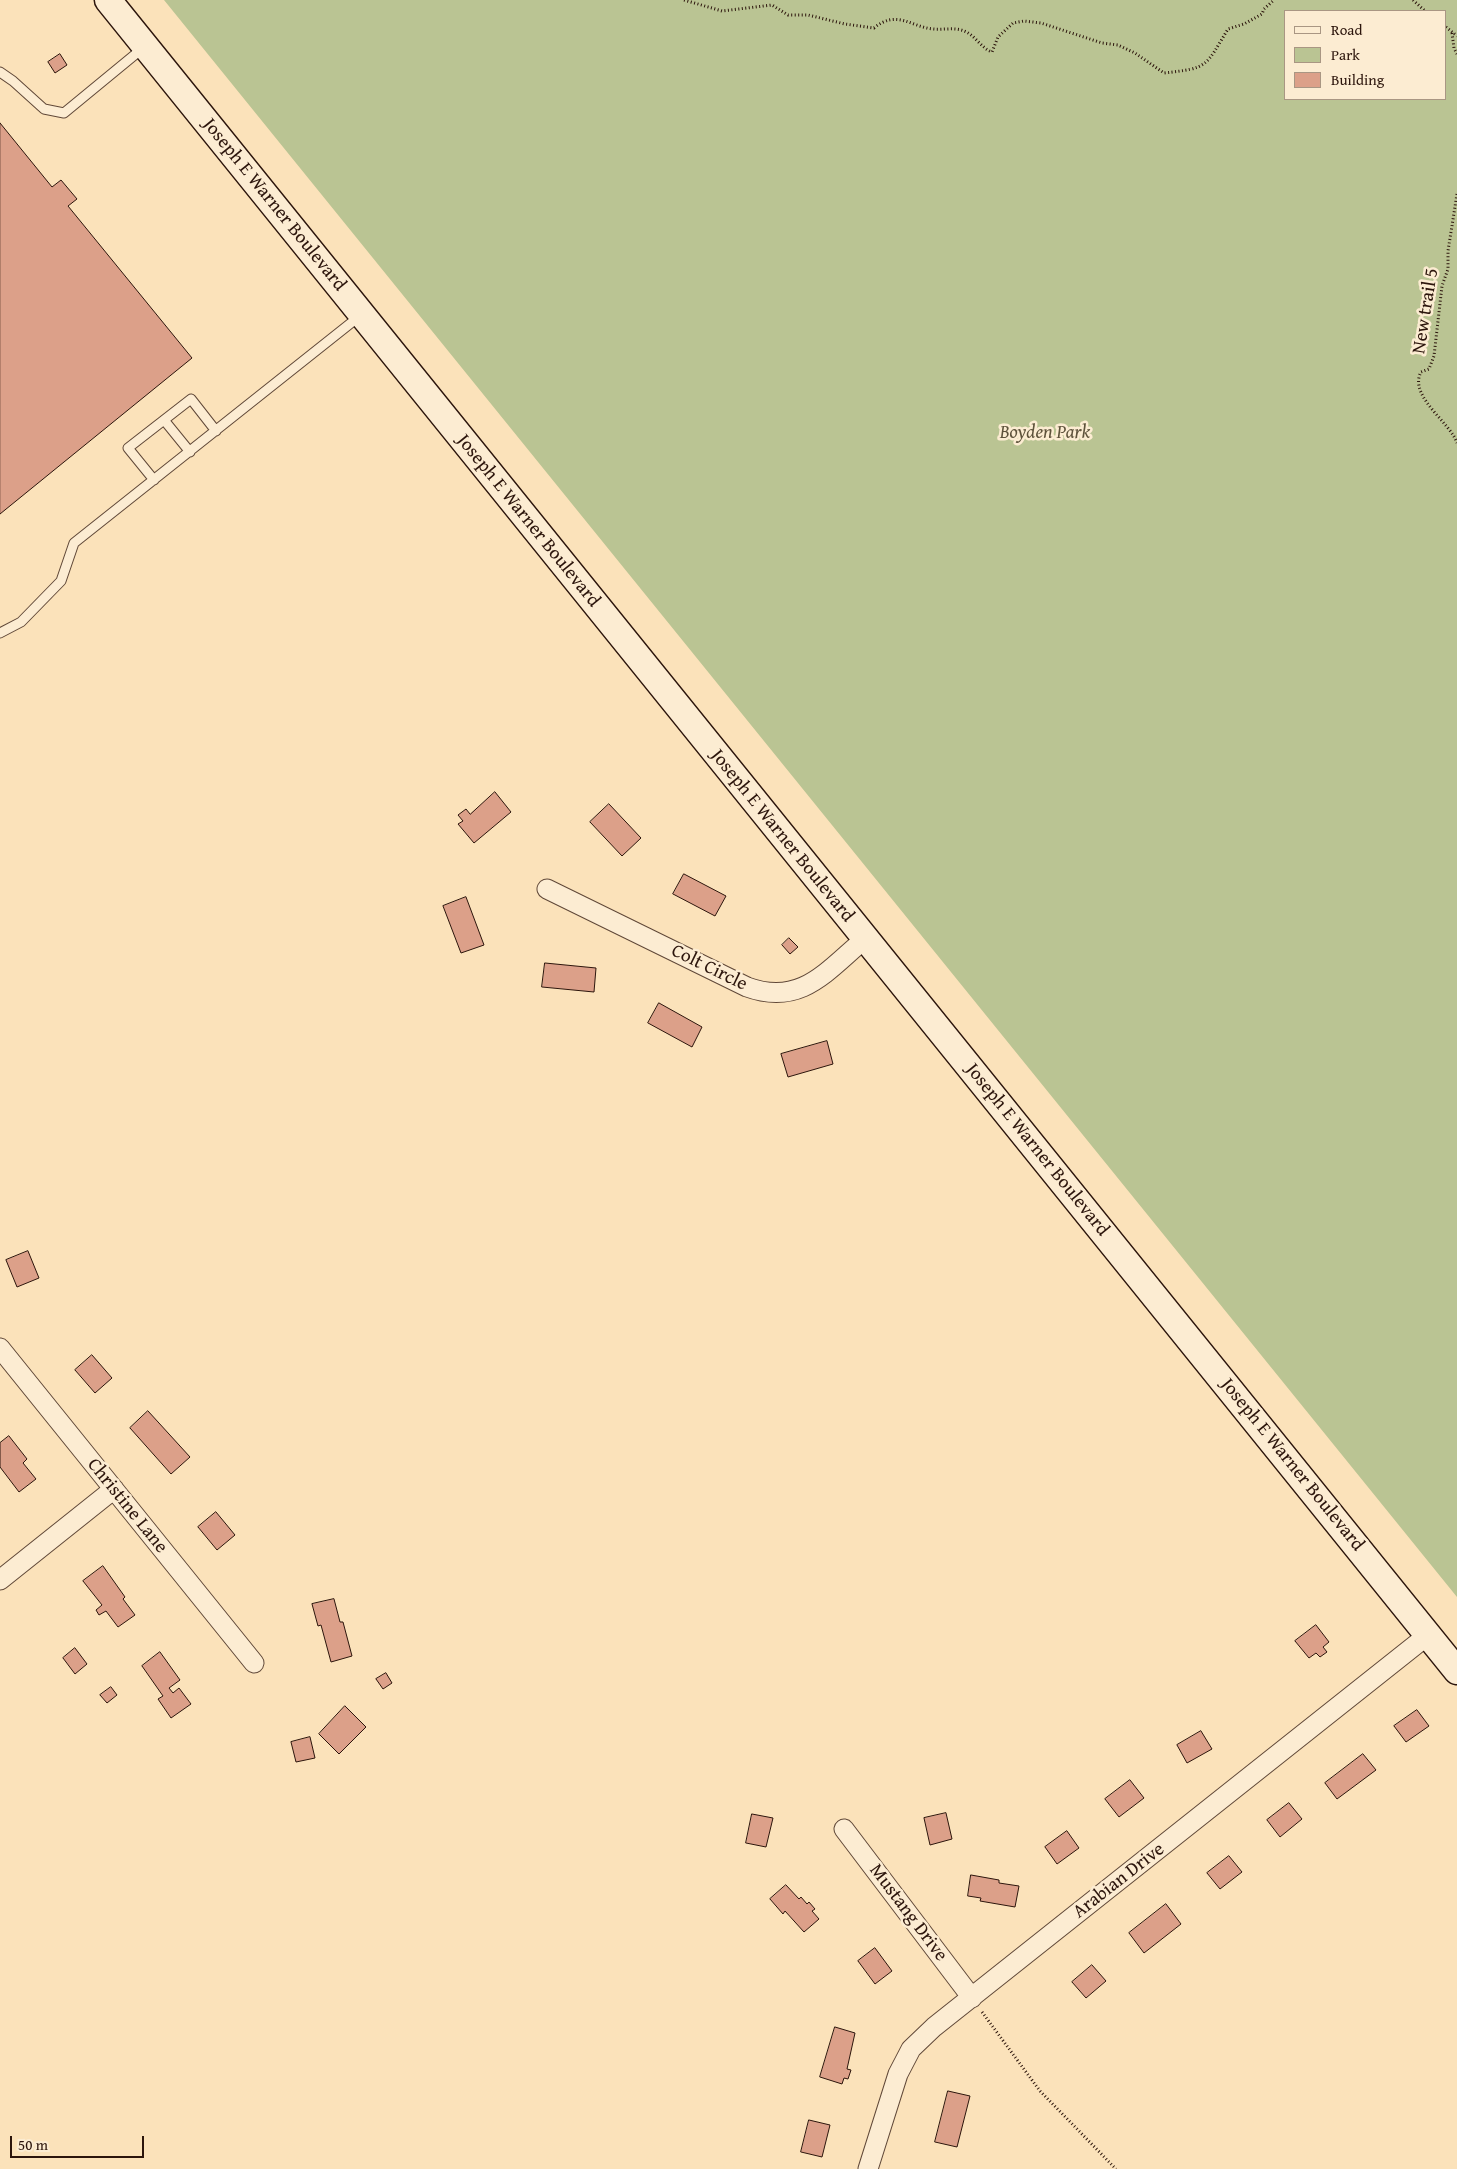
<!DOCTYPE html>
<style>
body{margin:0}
#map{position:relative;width:1457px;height:2169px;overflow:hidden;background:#fbe2ba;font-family:"Gentium Book Plus",serif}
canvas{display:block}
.legend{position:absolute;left:1284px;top:10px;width:162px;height:90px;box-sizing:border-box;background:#fcecd2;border:1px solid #a99683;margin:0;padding:6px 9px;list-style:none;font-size:15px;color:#2c150c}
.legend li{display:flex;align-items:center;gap:10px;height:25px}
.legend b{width:25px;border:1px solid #a99683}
.scale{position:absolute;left:10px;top:2136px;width:134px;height:22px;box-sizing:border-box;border:2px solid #2c150c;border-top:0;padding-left:6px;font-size:15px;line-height:18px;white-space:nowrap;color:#2c150c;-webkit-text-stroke:4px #fcecd2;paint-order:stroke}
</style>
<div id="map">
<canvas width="1457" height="2169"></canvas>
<ul class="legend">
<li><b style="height:6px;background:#fcecd2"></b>Road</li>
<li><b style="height:14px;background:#bac493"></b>Park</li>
<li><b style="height:14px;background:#dca089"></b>Building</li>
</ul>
<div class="scale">50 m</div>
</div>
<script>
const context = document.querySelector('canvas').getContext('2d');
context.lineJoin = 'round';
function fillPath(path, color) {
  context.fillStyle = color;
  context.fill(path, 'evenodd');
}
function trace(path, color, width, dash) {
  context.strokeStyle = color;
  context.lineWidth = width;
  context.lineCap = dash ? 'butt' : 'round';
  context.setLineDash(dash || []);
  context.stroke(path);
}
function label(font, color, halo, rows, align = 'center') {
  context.font = font + ' "Gentium Book Plus",serif';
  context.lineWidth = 5;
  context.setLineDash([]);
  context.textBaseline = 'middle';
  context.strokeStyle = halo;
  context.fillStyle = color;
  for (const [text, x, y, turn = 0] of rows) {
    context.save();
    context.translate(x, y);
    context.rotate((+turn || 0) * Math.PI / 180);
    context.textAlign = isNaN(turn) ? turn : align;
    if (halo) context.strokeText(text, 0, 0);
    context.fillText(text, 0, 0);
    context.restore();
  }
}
const green = new Path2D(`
 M164 0H1457V1597ZM1286 11H1446V99H1286Z`);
const building = new Path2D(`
 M60 54 67 65 55 73 48 62Z
 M0 123 52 187 61 180 77 199 68 206 192 358 0 514Z
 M495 792 511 812 474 843 458 824 463 821 458 815 466 809 470 814Z
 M609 804 641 838 622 856 590 822Z
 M684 874 726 896 715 916 673 894Z
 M466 897 484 945 461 953 443 906Z
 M789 938 798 947 790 954 782 945Z
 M545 963 596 968 594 992 542 987Z
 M659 1003 702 1027 692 1047 648 1023Z
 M827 1041 833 1064 788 1077 781 1054Z
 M28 1251 39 1278 17 1287 6 1260Z
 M92 1355 112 1378 95 1393 75 1370Z
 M148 1411 190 1457 171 1474 130 1428Z
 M9 1436 27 1459 23 1463 36 1479 19 1492 0 1467V1443Z
 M216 1512 235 1535 217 1550 198 1527Z
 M103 1566 125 1597 123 1599 135 1615 118 1627 106 1611 99 1615 96 1610 102 1605 83 1581Z
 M334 1599 340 1622H343L352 1656 331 1662 321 1625 318 1626 312 1604Z
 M1316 1625 1329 1642 1323 1647 1327 1652 1320 1657 1316 1653 1309 1658 1295 1641Z
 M75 1648 87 1664 75 1674 63 1658Z
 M160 1652 180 1680 169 1688 173 1693 179 1688 191 1704 171 1718 158 1699 163 1696 142 1666Z
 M386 1673 392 1683 383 1689 376 1679Z
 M111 1687 117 1695 107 1703 100 1695Z
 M345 1706 366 1727 339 1754 319 1734Z
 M1417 1710 1429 1726 1406 1742 1394 1726Z
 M1201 1731 1212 1749 1187 1763 1177 1745Z
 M310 1737 315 1758 296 1762 291 1742Z
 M1363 1754 1376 1770 1337 1799 1325 1783Z
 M1130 1780 1144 1798 1119 1817 1105 1799Z
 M1289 1803 1302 1819 1280 1837 1267 1820Z
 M946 1813 952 1839 930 1845 924 1818Z
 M752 1814 773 1818 766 1847 746 1843Z
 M1067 1831 1079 1848 1057 1864 1045 1847Z
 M1229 1856 1242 1872 1220 1889 1207 1873Z
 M971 1875 999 1880V1883L1019 1886 1015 1907 980 1901 981 1898 968 1896Z
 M786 1885 799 1899 801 1897 807 1904 809 1902 815 1909 812 1911 819 1919 804 1932 785 1911 783 1914 770 1899Z
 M1166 1904 1181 1924 1144 1953 1129 1933Z
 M875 1948 892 1971 875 1984 858 1961Z
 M1092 1965 1106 1981 1086 1998 1072 1982Z
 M835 2027 855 2033 847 2069 851 2070 848 2079 844 2078 842 2084 820 2077Z
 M948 2091 970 2096 957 2147 935 2142Z
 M809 2120 830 2125 822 2157 801 2152Z`);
const path = new Path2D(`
 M684 0 722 11 772 5 788 15H808L845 24 874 28C897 9 911 27 933 29 943 30 955 27 964 31 975 35 982 49 992 52L998 37 1013 23 1024 21 1041 23 1102 43 1118 45 1135 53 1164 73C1209 68 1205 67 1228 29L1244 24 1262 14 1264 9 1274 0
 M1413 0 1425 11
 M1446 27 1457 36
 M1452 33 1454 48 1457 54
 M1457 194 1448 251V269L1442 286 1434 356 1429 369 1421 372C1408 396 1451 423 1457 443
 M982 2012 1040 2091 1116 2169`);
const service = new Path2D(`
 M0 72 13 81 44 109 64 113 143 48
 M164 420 190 452
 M154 480 128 448 191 399 216 431
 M0 633 21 622 61 581 74 543 361 315`);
const minor = new Path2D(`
 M547 889 747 987C802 1007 827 970 866 938
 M0 1348 254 1663
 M0 1580 114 1489
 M844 1829 972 1998
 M868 2169 898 2074 911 2049 934 2027 1428 1635`);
const secondary = new Path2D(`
 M108 0 1457 1671`);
const streetNames = [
 ["Joseph E Warner Boulevard",274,205,51],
 ["New trail 5",1426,311,-81],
 ["Joseph E Warner Boulevard",528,521,51],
 ["Joseph E Warner Boulevard",782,836,51],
 ["Colt Circle",709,968,26],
 ["Joseph E Warner Boulevard",1037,1150,51],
 ["Joseph E Warner Boulevard",1292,1465,51],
 ["Christine Lane",127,1506,51],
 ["Arabian Drive",1119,1881,-38],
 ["Mustang Drive",908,1913,53]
];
const parkNames = [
 ["Boyden Park",1045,433]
];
fillPath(green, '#bac493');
fillPath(building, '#dca089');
trace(building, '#2c150c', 1);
trace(service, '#604838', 11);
trace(minor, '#604838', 21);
trace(secondary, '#2c150c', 29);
trace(path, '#2c150c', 3, [1, 2.5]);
trace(service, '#fcecd2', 9);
trace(minor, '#fcecd2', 19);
trace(secondary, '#fcecd2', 26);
label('19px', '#2c150c', '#fcecd2', streetNames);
label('italic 19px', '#5e523b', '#fcecd2', parkNames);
</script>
